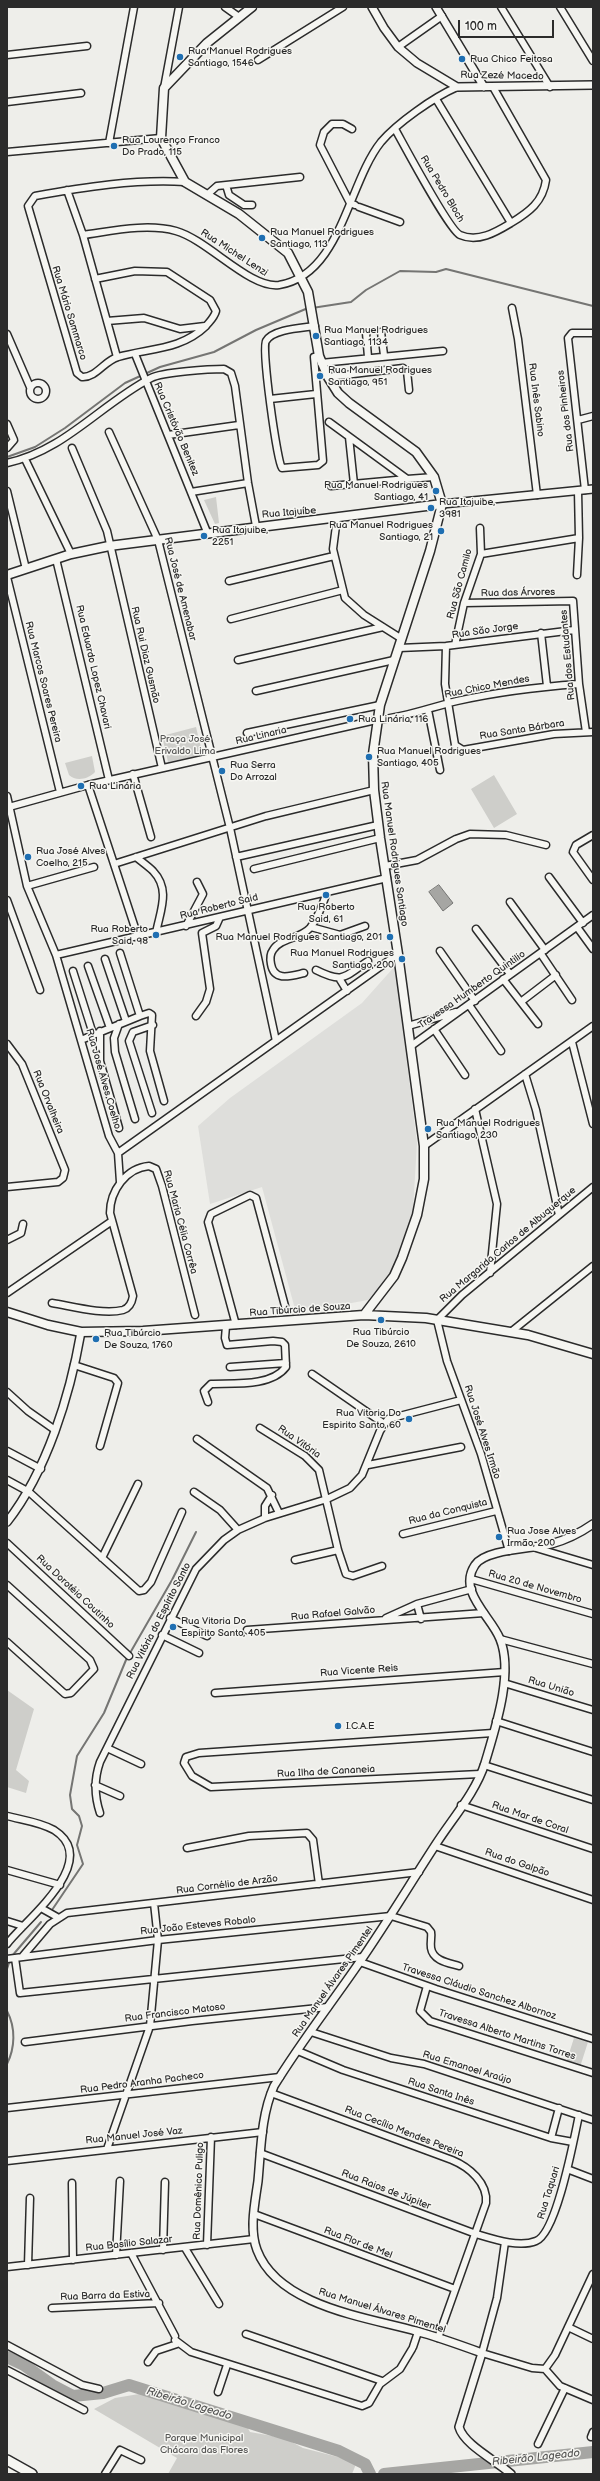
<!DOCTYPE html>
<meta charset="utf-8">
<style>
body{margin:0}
#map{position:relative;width:600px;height:2481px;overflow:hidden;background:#eeeeea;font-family:"Balsamiq Sans",sans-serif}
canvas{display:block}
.frame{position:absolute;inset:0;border:8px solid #2b2b2b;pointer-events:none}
.scale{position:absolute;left:458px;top:20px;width:96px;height:18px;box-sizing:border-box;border:2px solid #2b2b2b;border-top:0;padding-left:5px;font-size:12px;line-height:14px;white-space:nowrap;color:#2b2b2b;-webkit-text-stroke:3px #f6f6f2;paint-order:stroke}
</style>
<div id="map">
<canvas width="600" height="2481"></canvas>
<div class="frame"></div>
<div class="scale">100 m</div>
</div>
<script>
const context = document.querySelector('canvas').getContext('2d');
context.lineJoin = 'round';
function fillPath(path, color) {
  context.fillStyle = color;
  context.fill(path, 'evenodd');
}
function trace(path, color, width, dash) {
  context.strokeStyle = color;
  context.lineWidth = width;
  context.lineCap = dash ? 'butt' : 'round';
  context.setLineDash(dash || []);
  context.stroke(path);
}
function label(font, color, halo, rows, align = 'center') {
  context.font = font + ' "Balsamiq Sans",sans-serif';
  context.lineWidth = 3;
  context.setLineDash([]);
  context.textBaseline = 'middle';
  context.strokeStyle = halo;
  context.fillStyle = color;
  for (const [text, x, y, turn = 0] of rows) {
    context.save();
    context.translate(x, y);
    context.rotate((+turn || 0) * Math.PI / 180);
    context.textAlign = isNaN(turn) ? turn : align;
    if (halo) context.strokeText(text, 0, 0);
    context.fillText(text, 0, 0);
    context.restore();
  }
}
const built = new Path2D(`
 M395 966 417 1143 413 1210 390 1276 368 1300 346 1304 295 1309 262 1187 210 1204 198 1126 230 1098 362 1003Z`);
const green = new Path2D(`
 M216 497 219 523 215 524 204 500Z
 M196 727 202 752 198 756 168 762 162 736Z
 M92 756 95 772C89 779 76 782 69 775L65 763Z
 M494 775 517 814 494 828 471 789Z
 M7 1690 34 1709 16 1770 29 1781 26 1793 7 1787Z
 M574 2038 588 2042 580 2067 566 2063Z
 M145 2393 215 2415H228L237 2420 244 2421 250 2432 284 2438 303 2448 338 2457 356 2464 352 2474H168L177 2458 94 2409 115 2398Z`);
const water = new Path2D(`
 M439 885 453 903 443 911 429 892Z`);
const stream = new Path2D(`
 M312 308 351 302 366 290 400 271 436 272 446 269 593 306
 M7 457 35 447 65 428 125 383 160 367 214 352 256 330 308 308
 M52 1910 83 1864 77 1845 82 1826 79 1816 72 1809 70 1795 77 1756 104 1713 126 1660 172 1580 196 1532
 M12 1956 41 1922
 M7 1969 10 1960
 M7 2011C16 2028 15 2048 7 2064`);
const river = new Path2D(`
 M7 2357 24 2365 52 2385 73 2396 103 2393 129 2385 339 2451 365 2464 370 2474
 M384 2474 593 2452`);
const minor = new Path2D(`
 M225 7 239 17
 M501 7 550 87
 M560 7 593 61
 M398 47 442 16
 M7 55 87 46
 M258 60 343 7
 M164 88 179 7
 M436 99 511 223
 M7 102 81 93
 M352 129 343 124H332L324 132 320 145 350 203 355 205
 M395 129C404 145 449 230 460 235 478 243 496 232 511 223 529 212 543 202 546 180L493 87
 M109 143 134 7
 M7 152 161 138
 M226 185 229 195 244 205H252
 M67 190 83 235 117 357
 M208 194 217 186 300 177
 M359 207 400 222
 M83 235C112 231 147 223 176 231 208 240 250 289 279 285 341 275 348 183 381 142 397 123 434 97 457 87
 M95 279 135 271 167 272 210 300 216 311C214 318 210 321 206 326 181 350 150 348 118 357 105 360 96 378 82 377L77 373 28 206 35 196C84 187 135 179 185 182
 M512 308 518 339 537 495
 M107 321 144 318 180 329 205 326
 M315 326C302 328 273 329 266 341 261 347 277 461 282 468L318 465 323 461 314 357 319 356
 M381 332 384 355
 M366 333 368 357
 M7 334 30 387
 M135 354 207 532
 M321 363 443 351
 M328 377 403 368 407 371 409 390
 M30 391a8 8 0 1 1 16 0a8 8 0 1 1-16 0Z
 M270 399 316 394
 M578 420 593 416
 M329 422 407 479 434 477
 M7 424 14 440 7 448
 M109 432 158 540 230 828 276 1041
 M168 435 239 425
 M349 437 354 484
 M72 448 107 531 162 768
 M25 459 71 554
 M7 463C64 451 101 404 151 378 162 372 211 369 224 369L231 373 235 386 248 483 256 526
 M331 486 407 479
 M585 490 568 338 572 333H593
 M7 491 26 569
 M191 492 248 483
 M337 518 333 549 345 598 364 615 402 639
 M481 554 579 538
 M56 559 109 780
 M577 575 579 538 578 491
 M7 577 60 792
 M229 581 334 556
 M464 603 573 601 579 684 586 732
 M231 619 343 590
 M541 633 547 686
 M455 645 464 603 481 554 480 528
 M446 646 445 684 455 745 463 750 554 734 593 732
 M399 648 446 646 574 630
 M238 660 383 627
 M256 691 394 660
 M428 710 440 770
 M247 733 380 705
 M133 774 151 837
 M88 785 138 937
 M7 796 27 886 56 955 109 1136 118 1153 398 954
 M9 807 88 785 376 720C407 717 428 708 457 701 497 692 538 687 579 684
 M593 835 576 845 573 852 593 880
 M136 857C142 862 148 866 153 871 171 890 160 911 156 933
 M236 857 378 825
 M114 864 266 816 374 790
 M385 866 417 860 456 839 470 834 506 835 546 845
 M254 869 380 838
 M549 877 583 923
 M27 886 94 867
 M7 900 40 990
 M510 902 545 950
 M186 926 203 894 197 882
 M311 927 340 935 365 926
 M577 927 593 949
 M476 929 510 974
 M440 951 475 1001
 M120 953 140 1016
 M541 954 572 1000
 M56 955 387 878
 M105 959 126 1021
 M88 966 110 1028
 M316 970C344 984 344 977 368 961
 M73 971 93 1034
 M304 973C291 976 274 982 271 964 270 959 270 954 273 950 280 938 300 939 310 928 318 918 323 904 327 892
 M339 978 347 991
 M503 979 538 1024
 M522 1001 556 975
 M469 1005 501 1051
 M196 1016 206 1002 210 989 202 933 216 926 220 917
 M119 1024 114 1038 115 1052 135 1119
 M408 1026 456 1012
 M434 1029 465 1075
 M100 1031V1061L119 1128
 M81 1040 140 1016 149 1013 152 1015 150 1051 164 1101
 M572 1042 593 1124
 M7 1044 22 1064 65 1170 63 1178 58 1182 7 1187
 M411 1046 593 915
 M525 1074 536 1110 559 1215
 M475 1109 497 1204 490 1273
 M152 1113 129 1041 133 1032 153 1025
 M424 1146 593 1026
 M118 1153 120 1182
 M7 1240 21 1233 23 1224
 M7 1293 112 1221
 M52 1303C71 1306 103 1315 123 1310 130 1308 132 1302 133 1296L110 1213C110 1191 126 1168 149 1166L156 1169 162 1186 195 1315
 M236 1325 208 1222 211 1214 250 1195 256 1198 285 1306
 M512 1331 593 1266
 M74 1365 114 1378 118 1383 100 1446
 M230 1367 286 1363
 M312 1374 383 1423
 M7 1392 28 1411 55 1430
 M208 1402 204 1391 211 1384C233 1383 271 1387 286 1367L285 1345 282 1342 273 1341 227 1345 225 1338 226 1326
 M260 1428 305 1456 319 1470 338 1550 346 1574 353 1576 382 1566
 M197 1439 267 1488 279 1513
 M7 1451 41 1469
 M368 1465 461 1447
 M7 1480 29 1492 139 1591 144 1590 151 1582 182 1512
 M194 1492 220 1510 238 1530
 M265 1518V1506L272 1495
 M403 1534 496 1511
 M7 1543 129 1656
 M536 1548 593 1565
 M509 1551 481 1454 447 1361 437 1320 462 1295 593 1187
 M102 1558 138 1484
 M295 1560 338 1550
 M471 1579 593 1614
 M7 1585 90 1660 94 1669 71 1693 65 1694 7 1642
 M417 1604 421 1619
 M170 1618 207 1636
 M386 1618 417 1604 472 1589
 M247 1630 484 1613
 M162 1635 199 1653
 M500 1639 593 1664
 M504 1683 593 1710
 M215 1693 505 1672
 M496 1721 593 1752
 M107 1748 141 1764
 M484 1765 593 1800
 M480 1774 211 1787 192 1776 184 1763 186 1757 199 1753 493 1733
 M95 1785 120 1796
 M461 1805 593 1849
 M100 1813C94 1795 94 1779 100 1762L196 1569 224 1540 238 1530 265 1518 327 1499 350 1488 362 1475 380 1431 388 1419 461 1400
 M7 1816C22 1820 40 1822 54 1830 103 1861 25 1920 7 1944
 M435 1846 593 1900
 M187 1848 249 1836 307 1833 313 1840 319 1884
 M7 1870 60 1885
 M41 1908 57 1917
 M7 1921 23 1926
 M22 1957 50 1924 67 1913 419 1872
 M15 1958 20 1993 363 1957
 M7 1959 158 1940 391 1916 427 1927 431 1932C432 1937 430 1942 431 1948 433 1961 449 1963 459 1966
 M360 1962 436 1989 593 2039
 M427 1986 420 2011 430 2021 593 2073
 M311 2032 391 2058 424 2064 593 2120
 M25 2042 192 2021 328 2007
 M298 2051 343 2070 551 2138 559 2108
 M271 2093 452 2160C469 2167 488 2183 486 2203L438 2338
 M7 2108 280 2077
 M551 2138 573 2142
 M107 2149 150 2026 158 1940 154 1903
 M260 2153 476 2234C493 2239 519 2248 536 2241 557 2233 574 2138 579 2115
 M7 2161 263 2132
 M567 2169 593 2179
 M72 2183 73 2260
 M254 2214 455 2289
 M505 2242 497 2298 482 2353 532 2368 545 2369
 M207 2245 211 2137
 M185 2248 219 2304
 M163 2250 165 2182
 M131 2253 175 2336
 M116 2255 120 2181
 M28 2265 30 2198
 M7 2267 254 2239
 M52 2308 159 2303
 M568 2327 593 2339
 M246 2334 382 2381
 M175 2340 191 2352 362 2406 369 2403 380 2384 400 2369 412 2349
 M7 2345 82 2385 99 2389
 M413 2347 418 2332
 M148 2362 156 2351 177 2344
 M545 2369 555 2355 593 2274
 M545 2369 560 2386 593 2400
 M7 2370 84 2410
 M218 2392 227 2365
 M591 2437 593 2432
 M538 2444 565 2388
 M105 2474 120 2450 141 2460`);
const tertiary = new Path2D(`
 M372 7 384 28 398 47 417 63 457 87 593 85
 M436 7 484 87
 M442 504 593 489
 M7 1522C47 1471 70 1395 81 1332
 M511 2474C497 2461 464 2445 459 2427L482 2353C460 2345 438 2337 416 2331 366 2317 278 2306 257 2250 249 2229 255 2203 258 2181 261 2149 261 2115 274 2086 300 2043 331 2004 359 1963 386 1924 410 1884 436 1844 452 1819 476 1792 485 1763 495 1729 514 1673 500 1639 491 1616 457 1592 475 1565 485 1549 532 1549 551 1544 566 1540 580 1533 593 1524`);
const secondary = new Path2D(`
 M252 7 207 43 164 88 161 138 185 182 239 214 288 253 308 292 319 356 328 377 338 393 349 403 416 452 434 477 442 504 430 551 380 705 373 754 374 790 380 838 398 954 424 1146V1179L417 1215 402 1258 394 1276 364 1315
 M7 575 71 554 109 546 442 504
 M7 1312 48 1325 81 1332 143 1331 364 1315 426 1318 528 1335 593 1354`);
const primary = new Path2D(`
 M7 2460 32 2474`);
const markers = [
 [180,57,4,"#1f6fb2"],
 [462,59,4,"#1f6fb2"],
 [114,146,4,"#1f6fb2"],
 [262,238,4,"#1f6fb2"],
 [316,336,4,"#1f6fb2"],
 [320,376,4,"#1f6fb2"],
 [436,491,4,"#1f6fb2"],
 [431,508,4,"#1f6fb2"],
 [441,531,4,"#1f6fb2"],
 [204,536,4,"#1f6fb2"],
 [350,719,4,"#1f6fb2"],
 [369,757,4,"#1f6fb2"],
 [222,771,4,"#1f6fb2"],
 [81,786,4,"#1f6fb2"],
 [28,857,4,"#1f6fb2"],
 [326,895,4,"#1f6fb2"],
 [156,935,4,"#1f6fb2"],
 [390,937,4,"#1f6fb2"],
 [402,959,4,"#1f6fb2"],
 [428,1129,4,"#1f6fb2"],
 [381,1320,4,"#1f6fb2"],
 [96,1339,4,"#1f6fb2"],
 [409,1419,4,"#1f6fb2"],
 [499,1537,4,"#1f6fb2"],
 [173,1627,4,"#1f6fb2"],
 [338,1726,4,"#1f6fb2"]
];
const poiNames = [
 ["Rua Manuel Rodrigues",188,51],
 ["Santiago, 1546",188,63],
 ["Rua Chico Feitosa",470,59],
 ["Rua Lourenço Franco",122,140],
 ["Do Prado, 115",122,152],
 ["Rua Manuel Rodrigues",270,232],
 ["Santiago, 113",270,244],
 ["Rua Manuel Rodrigues",324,330],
 ["Santiago, 1134",324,342],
 ["Rua Manuel Rodrigues",328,370],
 ["Santiago, 951",328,382],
 ["Rua Manuel Rodrigues",428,485,"right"],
 ["Santiago, 41",428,497,"right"],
 ["Rua Itajuibe,",439,502],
 ["3981",439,514],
 ["Rua Manuel Rodrigues",433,525,"right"],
 ["Santiago, 21",433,537,"right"],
 ["Rua Itajuibe,",212,530],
 ["2251",212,542],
 ["Rua Linária, 116",358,719],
 ["Rua Manuel Rodrigues",377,751],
 ["Santiago, 405",377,763],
 ["Rua Serra",230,765],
 ["Do Arrozal",230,777],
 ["Rua Linária",89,786],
 ["Rua José Alves",36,851],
 ["Coelho, 215",36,863],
 ["Rua Roberto",326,907,"center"],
 ["Said, 61",326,919,"center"],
 ["Rua Roberto",148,929,"right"],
 ["Said, 98",148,941,"right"],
 ["Rua Manuel Rodrigues Santiago, 201",382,937,"right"],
 ["Rua Manuel Rodrigues",394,953,"right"],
 ["Santiago, 200",394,965,"right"],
 ["Rua Manuel Rodrigues",436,1123],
 ["Santiago, 230",436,1135],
 ["Rua Tibúrcio",381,1332,"center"],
 ["De Souza, 2610",381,1344,"center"],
 ["Rua Tibúrcio",104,1333],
 ["De Souza, 1760",104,1345],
 ["Rua Vitoria Do",401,1413,"right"],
 ["Espirito Santo, 60",401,1425,"right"],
 ["Rua Jose Alves",507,1531],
 ["Irmão, 200",507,1543],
 ["Rua Vitoria Do",181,1621],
 ["Espirito Santo, 405",181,1633],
 ["I.C.A.E",346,1726]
];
const streetNames = [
 ["Rua Zezé Macedo",502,76,1],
 ["Rua Pedro Bloch",442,189,59],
 ["Rua Michel Lenzi",234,253,33],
 ["Rua Mário Sammarco",69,313,73],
 ["Rua Inês Sabino",536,400,83],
 ["Rua dos Pinheiros",566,411,-97],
 ["Rua Cristóvão Benitez",176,429,67],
 ["Rua Itajuíbe",289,513,-5],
 ["Rua São Camilo",460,584,-75],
 ["Rua José de Amenabar",180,589,76],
 ["Rua das Árvores",518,593,-1],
 ["Rua São Jorge",485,631,-8],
 ["Rua Rui Diaz Gusmão",145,655,77],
 ["Rua dos Estudantes",568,655,-95],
 ["Rua Eduardo Lopez Chavari",93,667,77],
 ["Rua Marcos Soares Pereira",43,682,76],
 ["Rua Chico Mendes",487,687,-11],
 ["Rua Santa Bárbara",522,730,-9],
 ["Rua Linaria",261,736,-13],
 ["Rua Manuel Rodrigues Santiago",394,854,82],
 ["Rua Roberto Said",219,907,-14],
 ["Travessa Humberto Quintilio",472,990,-35],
 ["Rua José Alves Coelho",103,1079,74],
 ["Rua Orvalheira",48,1102,68],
 ["Rua Maria Célia Corrêa",180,1222,75],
 ["Rua Margarida Carlos de Albuquerque",508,1245,-40],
 ["Rua Tibúrcio de Souza",300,1310,-4],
 ["Rua José Alves Irmão",482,1432,72],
 ["Rua Vitória",299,1442,35],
 ["Rua da Conquista",448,1512,-14],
 ["Rua 20 de Novembro",535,1587,16],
 ["Rua Dorotéia Coutinho",75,1592,43],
 ["Rua Rafael Galvão",333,1614,-5],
 ["Rua Vitória do Espírito Santo",159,1621,-63],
 ["Rua Vicente Reis",359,1671,-4],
 ["Rua União",551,1687,17],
 ["Rua Ilha de Cananeia",326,1772,-3],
 ["Rua Mar de Coral",530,1818,19],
 ["Rua do Galpão",517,1863,19],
 ["Rua Cornélio de Arzão",227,1885,-7],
 ["Rua João Esteves Robalo",198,1926,-6],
 ["Rua Manuel Álvares Pimentel",333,1982,-55],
 ["Travessa Cláudio Sanchez Albornoz",479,1992,18],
 ["Rua Francisco Matoso",175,2013,-7],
 ["Travessa Alberto Martins Torres",507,2035,18],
 ["Rua Emanoel Araújo",467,2068,17],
 ["Rua Pedro Aranha Pacheco",142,2083,-7],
 ["Rua Santa Inês",441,2092,18],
 ["Rua Cecílio Mendes Pereira",404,2132,21],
 ["Rua Manuel José Vaz",134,2136,-6],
 ["Rua Raios de Júpiter",386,2190,21],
 ["Rua Domênico Puligo",199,2191,-88],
 ["Rua Taquari",549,2193,-73],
 ["Rua Flor de Mel",358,2243,21],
 ["Rua Basílio Salazar",129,2244,-6],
 ["Rua Barra da Estiva",105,2296,-2],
 ["Rua Manuel Álvares Pimentel",382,2311,17]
];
const parkNames = [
 ["Praça José",185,739],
 ["Erivaldo Lima",185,751],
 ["Parque Municipal",204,2438],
 ["Chácara das Flores",204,2450]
];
const waterNames = [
 ["Ribeirão Lageado",189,2404,17],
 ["Ribeirão Lageado",536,2458,-6]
];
fillPath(built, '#dededb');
fillPath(green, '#cececa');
fillPath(water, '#a6a6a3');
trace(water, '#757573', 1);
trace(stream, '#757573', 2);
trace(river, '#a6a6a3', 12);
trace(minor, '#2b2b2b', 9);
trace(tertiary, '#2b2b2b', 10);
trace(secondary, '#2b2b2b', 11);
trace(primary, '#2b2b2b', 12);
trace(minor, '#f6f6f2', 6);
trace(tertiary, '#f6f6f2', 7);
trace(secondary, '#f6f6f2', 8);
trace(primary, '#f6f6f2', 9);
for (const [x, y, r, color] of markers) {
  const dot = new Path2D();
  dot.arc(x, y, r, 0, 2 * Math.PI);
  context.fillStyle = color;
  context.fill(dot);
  trace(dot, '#f6f6f2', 1.5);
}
label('10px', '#2b2b2b', '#f6f6f2', poiNames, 'left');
label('10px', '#2b2b2b', '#f6f6f2', streetNames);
label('10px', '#545453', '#f6f6f2', parkNames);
label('italic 11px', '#565655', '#f6f6f2', waterNames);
</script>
